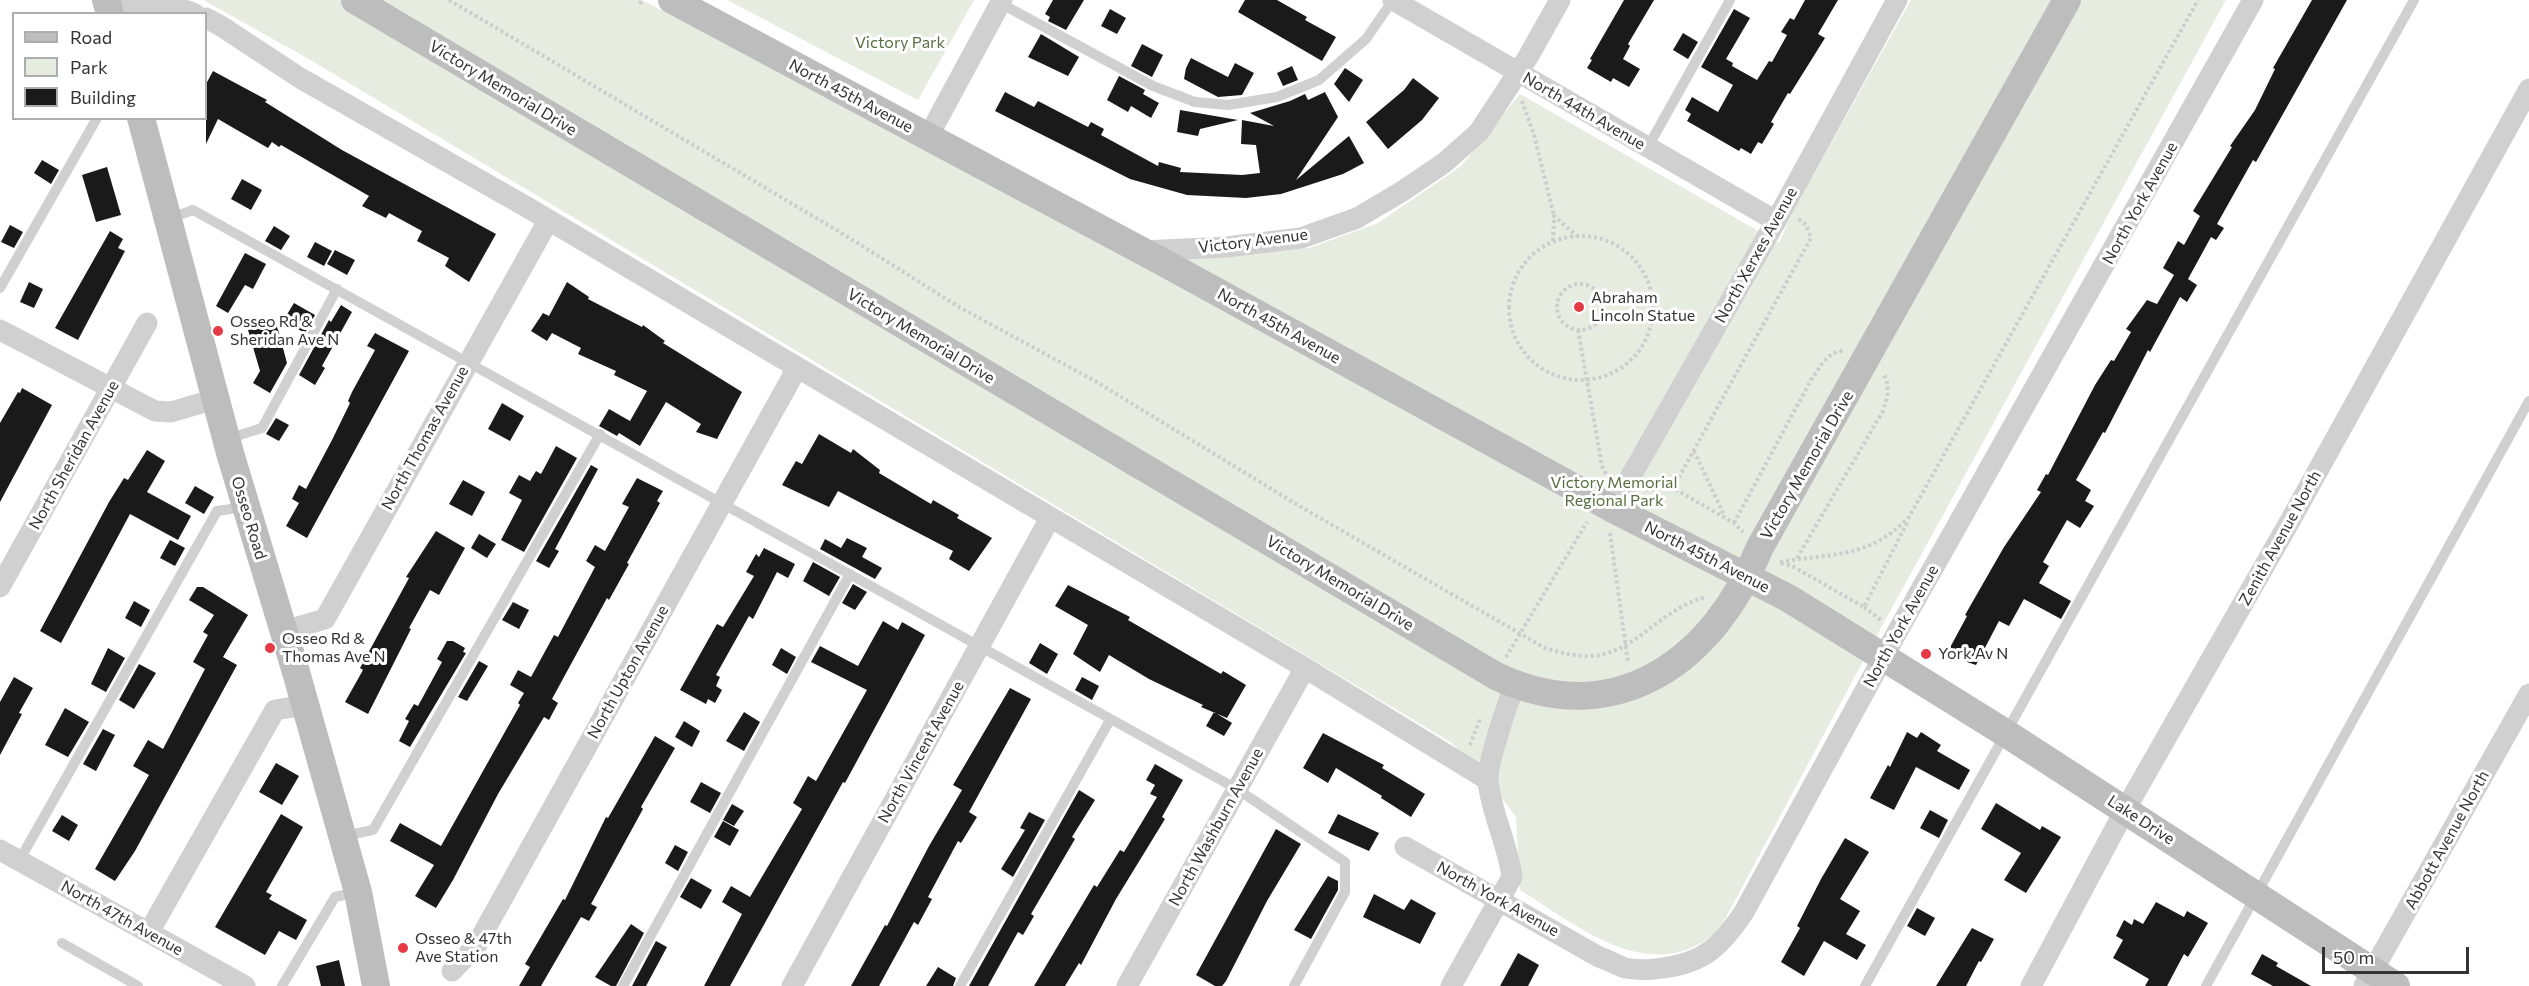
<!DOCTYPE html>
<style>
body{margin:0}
#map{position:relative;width:2529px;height:986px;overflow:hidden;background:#fff;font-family:Commissioner,sans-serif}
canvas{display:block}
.legend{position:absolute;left:12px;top:12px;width:195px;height:108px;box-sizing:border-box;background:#fff;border:2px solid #adadad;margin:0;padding:8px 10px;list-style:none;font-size:18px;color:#333}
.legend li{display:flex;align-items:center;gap:12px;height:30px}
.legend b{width:30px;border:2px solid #adadad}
.scale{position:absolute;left:2322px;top:947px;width:147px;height:27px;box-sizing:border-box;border:3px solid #333;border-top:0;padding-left:8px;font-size:18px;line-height:21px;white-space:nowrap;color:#333;-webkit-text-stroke:4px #fff;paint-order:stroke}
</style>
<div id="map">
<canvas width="2529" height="986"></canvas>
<ul class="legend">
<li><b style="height:8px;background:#bdbdbd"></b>Road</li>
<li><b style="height:16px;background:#e6ecdf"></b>Park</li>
<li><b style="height:16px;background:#1a1a1a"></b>Building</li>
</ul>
<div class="scale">50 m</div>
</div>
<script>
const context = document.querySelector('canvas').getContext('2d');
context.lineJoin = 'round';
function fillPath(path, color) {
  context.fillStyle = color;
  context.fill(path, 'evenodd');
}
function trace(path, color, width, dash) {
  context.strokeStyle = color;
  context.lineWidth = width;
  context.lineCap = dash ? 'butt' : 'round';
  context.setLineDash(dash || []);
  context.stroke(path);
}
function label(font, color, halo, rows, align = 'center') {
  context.font = font + ' Commissioner,sans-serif';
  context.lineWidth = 6;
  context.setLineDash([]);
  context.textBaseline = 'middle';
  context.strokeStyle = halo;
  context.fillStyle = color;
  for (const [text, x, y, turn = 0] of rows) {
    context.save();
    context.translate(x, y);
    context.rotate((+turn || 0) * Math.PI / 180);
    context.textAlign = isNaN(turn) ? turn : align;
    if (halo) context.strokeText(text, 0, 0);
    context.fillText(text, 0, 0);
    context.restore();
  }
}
const green = new Path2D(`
 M203 0H642L1113 250 1231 256 1309 248 1378 223 1461 166 1520 94 1779 243 1793 211 1911 0H2226L1871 646 1731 908C1726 916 1721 930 1713 935 1647 986 1577 925 1520 890L1516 817 1488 780 1452 743 307 58Z
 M727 0H974L918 100Z`);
const building = new Path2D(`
 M1053 0H1084L1066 30 1048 21 1050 17 1045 14Z
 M1245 0H1277L1307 17 1305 20 1336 37 1322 61 1238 12Z
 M1624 0H1654L1628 44 1630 46 1623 59 1640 69 1629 87 1613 78 1611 82 1587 68 1592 60 1590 59Z
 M1805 0H1838L1818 34 1825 38 1790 94 1788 93 1771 122 1774 124 1762 144 1758 142 1751 154 1741 148 1739 151 1687 121 1691 114 1685 110 1692 97 1718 112 1733 85 1701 67 1734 9 1750 18 1726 59 1733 63 1732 66 1757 80 1769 61 1772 62 1787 35 1781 32 1790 18 1794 20Z
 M2312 0H2347L2256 162 2253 160 2217 224 2224 228 2216 240 2211 237 2188 279 2197 285 2187 302 2180 297 2150 352 2148 350 2105 433 2103 432 2076 480 2091 490 2085 501 2094 506 2080 528 2067 520 2043 562 2049 566 2039 583 2071 601 2061 619 2024 599 2009 626 1999 621 1976 665 1946 655 1967 616 1965 615 2004 547 2041 492 2037 490 2046 474 2048 475 2095 385 2111 360 2114 361 2131 332 2126 329 2147 300 2157 304 2174 275 2163 268 2178 241 2184 245 2200 216 2193 211 2232 147 2230 146 2255 110 2275 69 2273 68Z
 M1110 9 1126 18 1117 34 1101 26Z
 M1683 33 1698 42 1688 59 1673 50Z
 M1041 34 1079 57 1068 76 1028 57Z
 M1142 44 1163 55 1152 77 1131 66Z
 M1191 58 1228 77 1235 63 1254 73 1242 95 1218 97 1184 79 1186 68Z
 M1292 66 1298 80 1283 86 1277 73Z
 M1345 68 1363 80 1349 102 1334 84Z
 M213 71 267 100 265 102 342 150 496 234 469 282 445 266 449 258 417 241 422 231 389 213 386 218 362 206 369 196 281 145 279 147 272 142 268 148 218 119 206 144V84Z
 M1119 76 1145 90 1143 94 1159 103 1151 118 1131 106 1128 112 1107 100Z
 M1413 78 1439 98 1422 120 1388 149 1366 122 1404 90Z
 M1005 92 1034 107 1038 101 1088 127 1091 122 1104 129 1101 135 1158 166 1159 162 1181 168 1180 172 1242 175 1260 173 1256 145 1241 144 1242 120 1274 126 1250 113 1290 101 1305 94 1308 100 1325 92 1338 117 1296 180 1349 136 1364 163 1343 174 1281 194 1246 198 1187 195 1130 179 995 111Z
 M1180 110 1238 120 1200 129 1198 136 1177 132Z
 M42 160 59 170 51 184 34 173Z
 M107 167 121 215 96 222 82 175Z
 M242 179 262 190 251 210 231 199Z
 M10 225 23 232 14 248 1 242Z
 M274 226 290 236 281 250 265 241Z
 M110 231 123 239 118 248 125 251 78 340 55 328Z
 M315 242 332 251 324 266 307 257Z
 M335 250 355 260 347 275 327 264Z
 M245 253 266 264 253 289 245 285 228 313 216 306Z
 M29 282 43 289 34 308 20 302Z
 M567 282 589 297 588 299 642 327 643 325 665 341 663 343 742 392 717 439 696 432 701 424 666 402 640 446 619 433 617 436 599 426 609 409 630 421 647 391 614 375 616 371 578 354 581 348 552 333 547 341 531 331 543 313 549 316Z
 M294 303 315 315 305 333 283 321Z
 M341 305 352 312 322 366 325 368 315 385 299 375 329 320 331 322Z
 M276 322 287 363 270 393 253 383 260 371 248 330Z
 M375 333 409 351 307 538 286 526 299 503 292 499 299 485 306 489 332 440 350 403 348 401 352 392 375 350 367 346Z
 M22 388 52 405 0 502V423L18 392 20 393Z
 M502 403 524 416 510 441 488 429Z
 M276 418 289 425 279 441 266 434Z
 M819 434 851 453 853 449 880 470 879 473 931 504 933 500 959 515 957 518 992 538 969 571 949 559 953 551 838 491 829 507 782 485 796 461 802 464Z
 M556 446 577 458 524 552 501 540 522 500 509 493 519 475 530 481 536 471 541 474Z
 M147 450 165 461 147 492 191 516 178 540 130 514 61 643 40 631 109 502 124 478 128 480Z
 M591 465 598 469 555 549 559 551 549 568 536 561Z
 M637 478 663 491 657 501 660 503 627 563 629 564 609 600 607 598 552 699 558 703 549 720 544 717 498 794 453 880 436 908 415 896 434 865 390 841 400 823 441 846 520 705 518 703 524 693 510 685 518 670 531 677 554 635 558 637 595 567 586 561 595 545 605 551 629 507 622 504Z
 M463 480 485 492 472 516 449 504Z
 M195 486 214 497 204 514 185 503Z
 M436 531 465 548 439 595 430 590 409 628 411 629 368 714 345 702 363 670 360 668 409 578 406 577Z
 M479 534 496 544 487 558 471 548Z
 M847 538 867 548 862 557 882 568 875 579 820 549 825 539 841 548Z
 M170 540 185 548 175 566 160 558Z
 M764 548 795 564 788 578 777 572 753 619 749 616 716 675 720 677 716 686 722 690 715 703 708 699 706 704 680 690 717 624 723 627 754 576 746 572 756 554 759 557Z
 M813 562 840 577 829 596 803 581Z
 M853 584 867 592 855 610 842 603Z
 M1068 585 1130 617 1128 620 1221 674 1223 671 1246 685 1227 718 1201 707 1203 705 1149 679 1109 655 1100 672 1073 654 1088 625 1055 606Z
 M197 587H203L248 615 223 657 237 665 135 851 115 881 95 869 149 775 133 766 148 740 163 749 205 669 193 662 208 635 203 632 214 615 189 600Z
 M134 601 150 610 141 627 125 618Z
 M513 602 529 610 519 629 502 620Z
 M883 621 898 630 902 622 925 635 845 783 843 782 730 986H704L742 914 722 902 731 886 750 897 802 809 793 803 808 776 816 781 867 690 811 662 820 646 858 666Z
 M447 641H453L465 648 463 652 466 653 410 747 399 741 409 721 405 719 414 704 418 706 442 662 437 659Z
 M1040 643 1058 654 1047 674 1029 663Z
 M108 648 125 658 106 692 91 684Z
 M781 648 796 657 787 674 772 665Z
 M479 661 488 666 467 701 458 697Z
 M139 664 156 673 134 709 119 700Z
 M14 677 33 688 19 713 22 714 0 755V702Z
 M1082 677 1099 686 1092 700 1075 690Z
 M1010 688 1031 699 969 812 977 817 961 843 958 841 928 897 932 899 918 925 914 922 879 986H851L885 925 887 926 929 846 962 790 953 785Z
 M65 708 89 722 68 757 45 745Z
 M744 712 760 722 744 751 726 741Z
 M1214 712 1232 723 1224 736 1206 726Z
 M684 721 700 731 692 747 675 737Z
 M103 729 115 735 96 771 83 764Z
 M1907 732 1917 738 1921 732 1941 745 1937 751 1970 770 1959 790 1916 767 1894 810 1870 798 1888 765 1890 767Z
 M1323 733 1384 765 1382 768 1425 794 1411 817 1381 798 1382 796 1336 768 1328 783 1303 768Z
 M655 736 675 748 641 807 643 809 591 904 597 907 589 921 581 917 541 986H519L530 967 525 964 563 899 565 900 606 817 608 818Z
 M276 763 299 776 282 805 259 792Z
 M1155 764 1183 780 1162 817 1165 819 1116 899 1081 965 1079 963 1065 986H1034L1094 885 1097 887 1120 850 1124 852 1157 797 1150 794 1155 785 1146 780Z
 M701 782 721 793 710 813 690 802Z
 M1079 790 1095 800 1072 837 1075 839 1031 914 1034 916 1023 935 1018 932 988 986H969Z
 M1996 803 2040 830 2042 826 2061 837 2026 893 2004 880 2021 853 1981 829Z
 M732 804 744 811 734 826 723 820Z
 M1930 810 1948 820 1939 838 1920 828Z
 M1029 812 1045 820 1013 877 1001 869 1025 830 1020 828Z
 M281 814 303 827 266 892 272 895 269 899 307 920 296 940 279 931 265 955 215 927Z
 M1338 814 1379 833 1369 851 1328 833Z
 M62 815 78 825 69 841 52 831Z
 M723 821 739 830 730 846 714 837Z
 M1276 829 1301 844 1267 901 1226 981 1222 986H1215L1196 975Z
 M1845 838 1869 852 1840 899 1860 911 1846 934 1866 945 1857 960 1824 941 1804 976 1781 962 1800 928 1797 926 1821 879Z
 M675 845 688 852 678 871 665 863Z
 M1328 876 1338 881V890L1311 939 1294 930Z
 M691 878 712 890 701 909 680 897Z
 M1374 894 1404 910 1411 899 1436 913 1420 944 1363 917Z
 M2156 902 2184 917 2187 911 2208 923 2188 957 2184 954 2167 986H2145L2149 979 2113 958 2123 940 2116 936 2124 920 2132 925 2134 919 2143 924Z
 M1917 908 1935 918 1925 936 1907 926Z
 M631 924 644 933 616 986H611L595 977Z
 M1972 928 1994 939 1981 962 1979 961 1966 986H1936Z
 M656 941 667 947 646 986H632Z
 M1518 953 1539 965 1528 986H1500Z
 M2262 954 2278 963 2276 966 2311 986H2273L2251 974Z
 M339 960 345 986H321L316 966Z
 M938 967 956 978 953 986H926Z`);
const path = new Path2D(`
 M449 0 848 237 959 307 1095 381 1296 504 1545 648C1564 654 1585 659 1605 654 1641 644 1664 608 1706 597
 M640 4 642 0
 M1522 101 1534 135 1554 216
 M1509 308a72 72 0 1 1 144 0a72 72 0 1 1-144 0Z
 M1553 241 1554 216 1577 236
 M1557 307a23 23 0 1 1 46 0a23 23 0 1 1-46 0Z
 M1578 330 1602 466 1608 478
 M1694 451 1725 517
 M1673 488 1811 238 1806 225 1797 218
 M1646 490 1673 488 1734 523 1743 532
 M1734 523 1811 380C1820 367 1827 351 1844 351
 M1610 533 1628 663
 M1797 558 1883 411C1887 397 1891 388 1884 375
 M1780 562C1832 553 1869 559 1909 517L2198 0
 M1781 563 1794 567 1864 607 1908 521
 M1864 607 1882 621
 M1506 657 1587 522
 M1470 745 1480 719`);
const lane = new Path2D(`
 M1000 3 1153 86 1195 102 1228 105 1277 97 1319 80 1366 39 1393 0
 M1648 147 1730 0
 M168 219 193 210 1237 789 1345 862V892L1294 986
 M0 288 97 118
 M227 439 262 428 337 289
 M344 836 373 830 600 434
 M19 861 217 511 245 507
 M62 943 138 986
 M282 986 335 897 357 892
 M623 986 850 574
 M960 986 1110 720
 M1865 986 2414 0
 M2206 986 2529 401`);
const street = new Path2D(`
 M1393 0 1776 221
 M109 11C137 6 169 2 195 14
 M206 18 221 26 300 78 525 206 1305 668 1488 780
 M928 137 1002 0
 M1142 251 1226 247 1301 238 1357 218 1401 192 1444 163 1479 132 1528 57 1560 0
 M0 330 155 411 171 412 215 399
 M1615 510 1631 476 1776 221 1897 0
 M0 587 147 323
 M284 631 325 619 548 221
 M1405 847 1599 957C1608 960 1617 965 1625 968 1637 970 1652 970 1663 968 1704 963 1722 945 1744 912L1896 634 2253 0
 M0 850 245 986
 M149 932 275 710 305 705
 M452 971 476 946 791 379 796 366
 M792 986 1050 518
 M1127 986 1305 668
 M1451 986 1512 877C1508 845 1492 815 1488 782 1486 766 1508 702 1515 685
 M2031 986 2125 810 2290 521 2529 89
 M2364 986 2529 694`);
const secondary = new Path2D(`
 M106 0 110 14
 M355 0 1496 676C1617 733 1715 659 1760 547L2067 0
 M672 0 1159 260 1615 510 1788 598 2007 734 2396 986
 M141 118 230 453 296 672 358 892 376 986`);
const markers = [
 [1579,307,6,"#e63946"],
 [218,331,6,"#e63946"],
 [270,648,6,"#e63946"],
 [1926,654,6,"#e63946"],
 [403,948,6,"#e63946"]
];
const parkNames = [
 ["Victory Park",900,43],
 ["Victory Memorial",1614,483],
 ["Regional Park",1614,501]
];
const streetNames = [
 ["Victory Memorial Drive",503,88,31],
 ["North 45th Avenue",851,96,28],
 ["North 44th Avenue",1584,111,30],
 ["North York Avenue",2140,203,-61],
 ["Victory Avenue",1253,241,-7],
 ["North Xerxes Avenue",1756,255,-61],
 ["North 45th Avenue",1279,326,29],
 ["Victory Memorial Drive",921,336,31],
 ["North Thomas Avenue",425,438,-61],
 ["North Sheridan Avenue",74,455,-61],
 ["Victory Memorial Drive",1807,465,-60],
 ["Osseo Road",249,518,73],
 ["Zenith Avenue North",2280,538,-61],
 ["North 45th Avenue",1707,557,27],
 ["Victory Memorial Drive",1340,583,31],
 ["North York Avenue",1901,626,-61],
 ["North Upton Avenue",628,672,-61],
 ["North Vincent Avenue",921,752,-61],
 ["Lake Drive",2141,820,33],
 ["North Washburn Avenue",1216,827,-61],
 ["Abbott Avenue North",2447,840,-61],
 ["North York Avenue",1498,899,29],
 ["North 47th Avenue",122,918,29]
];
const poiNames = [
 ["Abraham",1591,298],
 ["Lincoln Statue",1591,316],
 ["Osseo Rd &",230,322],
 ["Sheridan Ave N",230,340],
 ["Osseo Rd &",282,639],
 ["Thomas Ave N",282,657],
 ["York Av N",1938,654],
 ["Osseo & 47th",415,939],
 ["Ave Station",415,957]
];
fillPath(green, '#e6ecdf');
fillPath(building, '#1a1a1a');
trace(path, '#cdcdcd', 4, [3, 3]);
trace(lane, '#d0d0d0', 10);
trace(street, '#d0d0d0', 21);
trace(secondary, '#bdbdbd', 28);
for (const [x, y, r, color] of markers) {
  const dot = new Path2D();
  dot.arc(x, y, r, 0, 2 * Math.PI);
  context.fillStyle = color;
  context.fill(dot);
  trace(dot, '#fff', 2);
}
label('16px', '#56703f', '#fff', parkNames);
label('16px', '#333', '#fff', streetNames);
label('16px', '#333', '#fff', poiNames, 'left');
</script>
